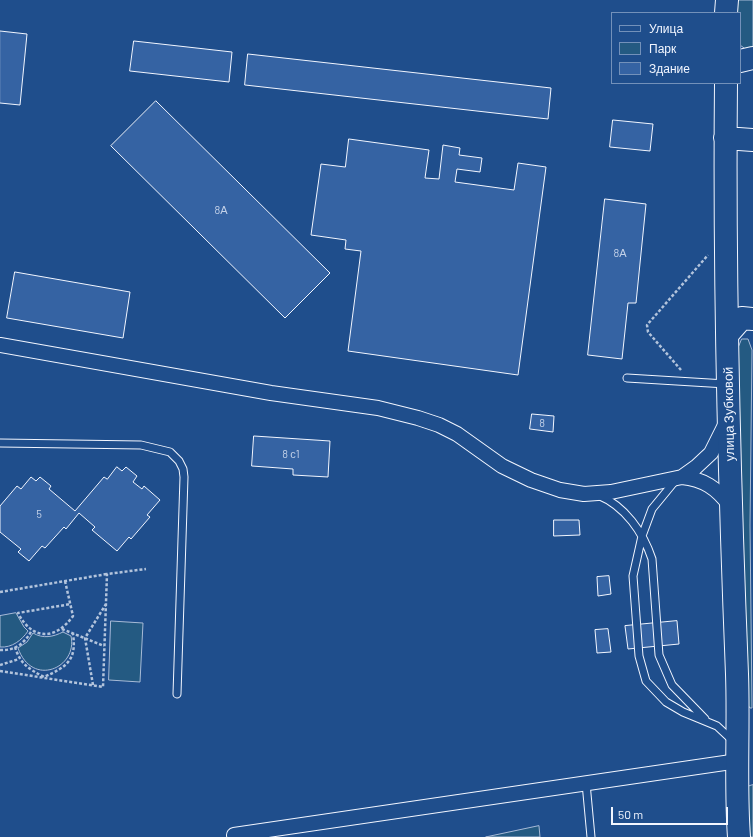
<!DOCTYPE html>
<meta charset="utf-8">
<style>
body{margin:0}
#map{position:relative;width:753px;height:837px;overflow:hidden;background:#1f4e8c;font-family:Barlow,sans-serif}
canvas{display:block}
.legend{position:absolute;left:611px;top:12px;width:130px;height:72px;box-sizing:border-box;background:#1f4e8c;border:1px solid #7391ba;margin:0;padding:5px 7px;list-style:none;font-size:12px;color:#f2f6ff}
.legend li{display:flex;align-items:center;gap:8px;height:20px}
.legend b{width:20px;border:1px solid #7391ba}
.scale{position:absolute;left:611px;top:807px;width:117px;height:18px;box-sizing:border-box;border:2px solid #f2f6ff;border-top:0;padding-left:5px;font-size:12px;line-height:14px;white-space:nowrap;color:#f2f6ff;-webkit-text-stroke:3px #1f4e8c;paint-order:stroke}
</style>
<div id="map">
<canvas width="753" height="837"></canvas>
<ul class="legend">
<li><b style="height:5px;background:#1f4e8c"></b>Улица</li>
<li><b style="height:11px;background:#245a82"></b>Парк</li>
<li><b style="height:11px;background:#3563a3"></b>Здание</li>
</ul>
<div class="scale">50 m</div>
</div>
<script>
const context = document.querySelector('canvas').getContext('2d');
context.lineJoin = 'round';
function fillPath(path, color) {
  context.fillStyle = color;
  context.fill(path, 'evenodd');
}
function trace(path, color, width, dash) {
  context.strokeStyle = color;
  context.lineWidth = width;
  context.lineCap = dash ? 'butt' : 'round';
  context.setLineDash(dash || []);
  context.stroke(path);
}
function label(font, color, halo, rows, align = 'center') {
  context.font = font + ' Barlow,sans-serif';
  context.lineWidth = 3;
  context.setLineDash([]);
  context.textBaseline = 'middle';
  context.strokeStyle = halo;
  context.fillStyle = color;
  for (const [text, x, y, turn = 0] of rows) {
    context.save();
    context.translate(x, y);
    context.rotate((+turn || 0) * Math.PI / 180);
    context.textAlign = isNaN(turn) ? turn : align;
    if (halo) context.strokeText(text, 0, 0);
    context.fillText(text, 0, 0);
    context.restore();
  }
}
const green = new Path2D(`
 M737 0H753V47L748 51 740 45V13H737Z
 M742 339H748L752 350 750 525 752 708H750L745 701 736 353Z
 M16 613 24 627 28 631C22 640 12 648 0 647V616Z
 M111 621 143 623 140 682 109 680Z
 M63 632 71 636C78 668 32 688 18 648L27 642 33 633C43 639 53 637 63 632Z
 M753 785V837H747L746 790 749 786Z
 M539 826 540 837H486Z`);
const building = new Path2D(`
 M0 31 27 34 20 105 0 103Z
 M134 41 232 52 229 82 130 71Z
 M248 54 551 88 548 119 245 85Z
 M156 101 330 273 285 318 111 146Z
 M613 120 653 124 650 151 610 147Z
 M349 139 429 150 425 178 439 179 443 145 460 148 459 155 482 158 480 172 457 169 455 182 514 190 518 163 546 167 518 375 348 351 361 251 345 249 346 240 311 235 321 164 345 167Z
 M605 199 646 204 636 303H628L622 359 588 355Z
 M15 272 130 292 123 338 7 318Z
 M532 414 554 416 553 432 530 429Z
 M254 436 330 441 328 477 293 475V469L252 466Z
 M117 467 122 471 126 467 137 476 133 482 142 489 144 486 160 500 147 515 150 517 131 539 129 537 117 551 92 530 95 527 79 513 66 529 64 527 45 548 42 546 29 561 18 552 21 549 0 532V506L17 486 21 489 31 477 36 481 40 477 51 486 49 489 75 511 104 477 107 479Z
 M554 520H579L580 535 554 536Z
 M609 576 611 594 598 596 597 577Z
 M677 621 679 644 628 649 625 626Z
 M608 629 611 652 597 653 595 630Z`);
const path = new Path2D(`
 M681 370 648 332 647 325 708 255
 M65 581 73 616C55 641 32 640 18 613L71 604
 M0 592 107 574
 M62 629 104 646
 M15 647C20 664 29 669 44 677 66 667 77 661 73 634
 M0 650C15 651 25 643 32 630
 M0 665 19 659
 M0 671 103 687 107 574 146 569
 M93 685 85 638 106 604`);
const lane = new Path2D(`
 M627 378 726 384
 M0 443 141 445 170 452 179 461 183 469 184 477 177 694
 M675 481 652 509 642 536 633 576 639 656 646 681 666 702 683 712 717 726 733 741
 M598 495C625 506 643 532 652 559L659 655 672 685 705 719
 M586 783 591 837`);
const street = new Path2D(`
 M0 345 271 393 378 408 418 418 439 425 457 434 502 466 531 480 560 490 584 494 611 492 682 477 696 467 711 453 727 421
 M682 477C703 479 717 488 730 506
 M234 835 738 761`);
const primary = new Path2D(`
 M726 13 727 0
 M740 61 753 58
 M726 83C724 280 729 477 737 674 739 728 735 783 739 837
 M725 138 753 140
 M728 334 742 318 753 319`);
const numberNames = [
 ["8А",221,210],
 ["8А",620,253],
 ["8",542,423],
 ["8 с1",291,454],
 ["5",39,514]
];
const streetNames = [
 ["улица Зубковой",729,414,-91]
];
fillPath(green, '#245a82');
trace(green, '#a8bbd7', 1);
fillPath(building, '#3563a3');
trace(building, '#f2f6ff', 1);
trace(lane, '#f2f6ff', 9);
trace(street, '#f2f6ff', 16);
trace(primary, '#f2f6ff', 24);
trace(path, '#b3c4dc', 2.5, [3, 2]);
trace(lane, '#1f4e8c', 7);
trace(street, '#1f4e8c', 14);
trace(primary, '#1f4e8c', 22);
label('11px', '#c3d1e8', null, numberNames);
label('13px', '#f2f6ff', '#1f4e8c', streetNames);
</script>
